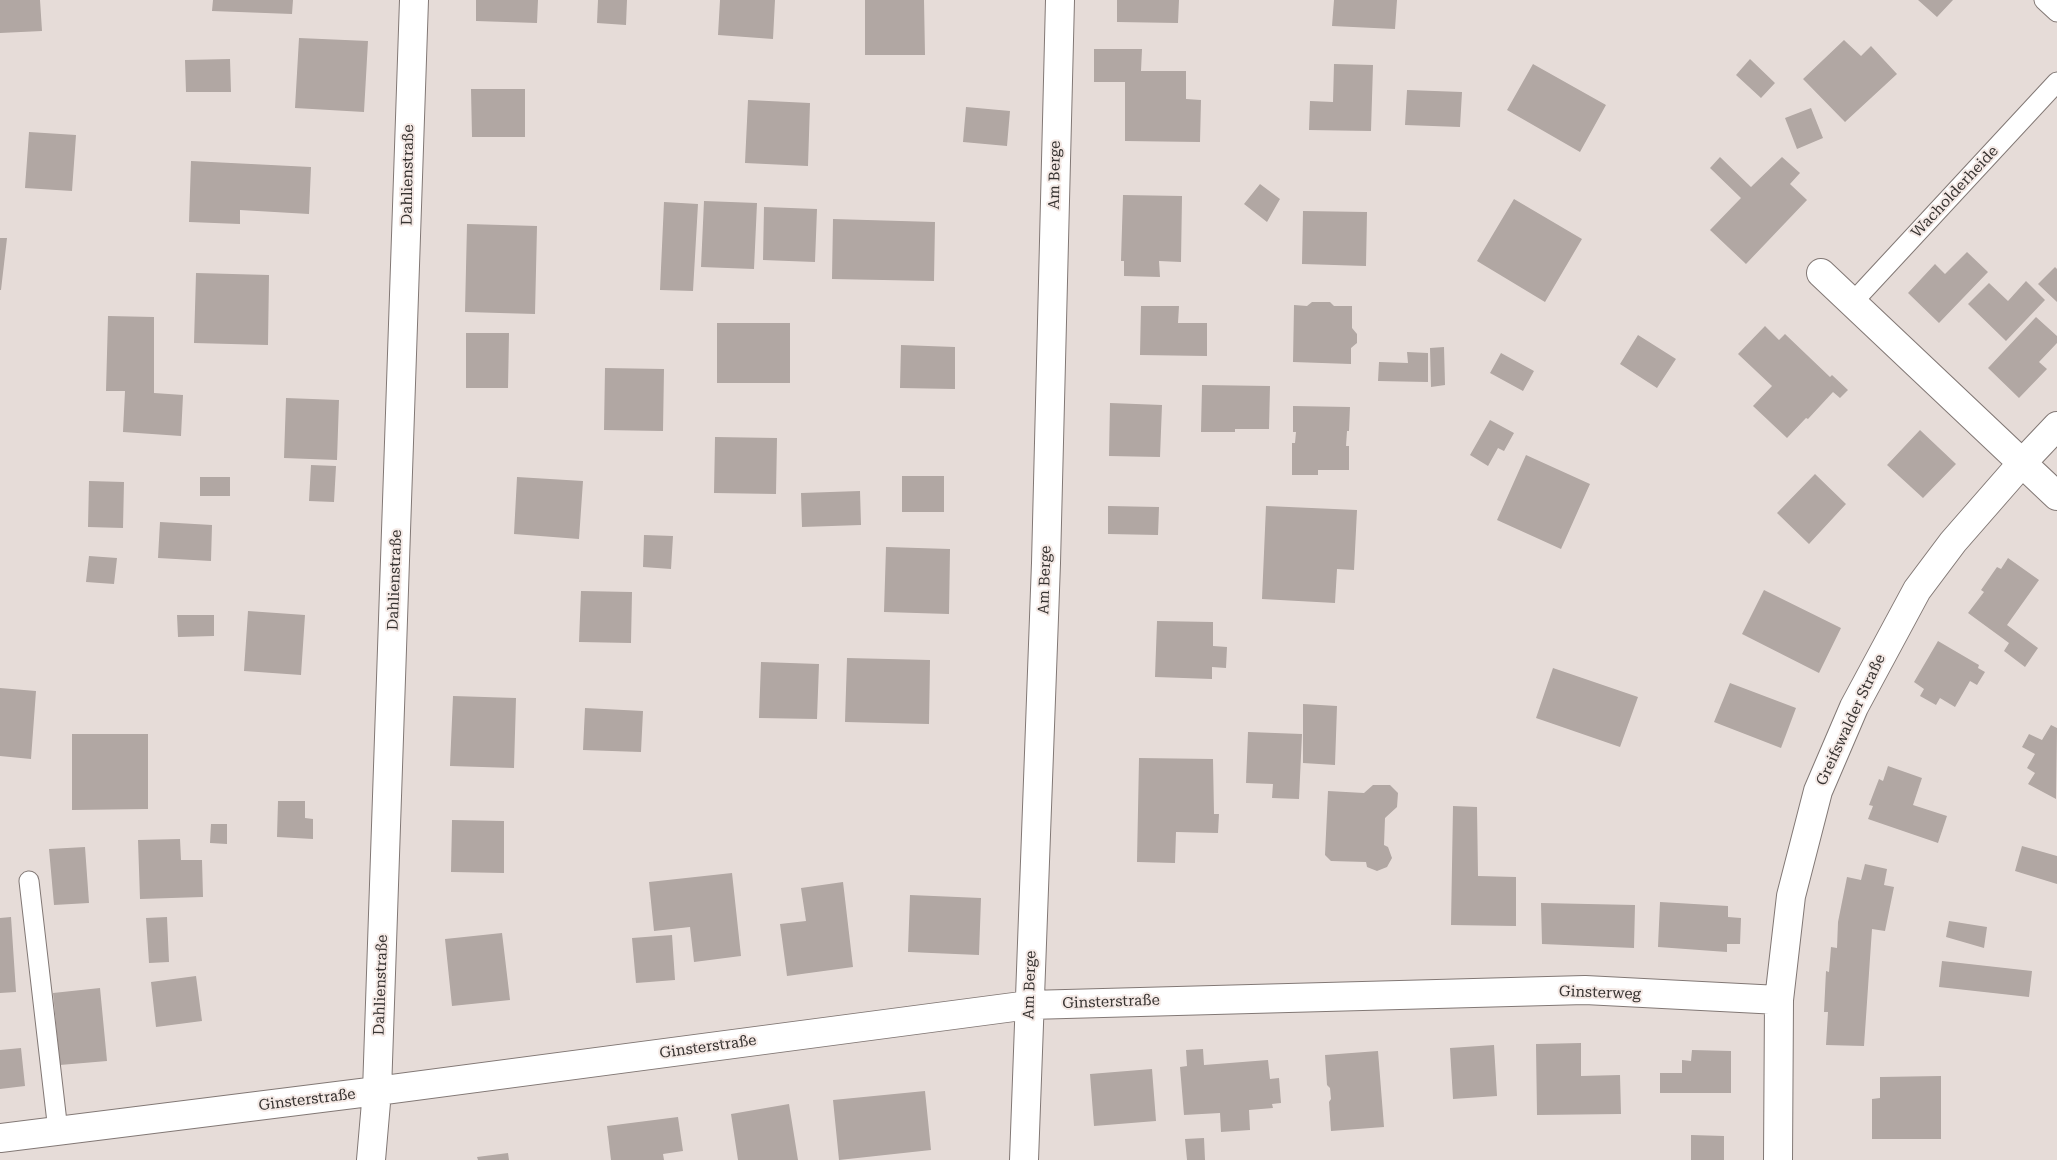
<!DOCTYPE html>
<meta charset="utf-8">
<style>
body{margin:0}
canvas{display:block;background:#e6dcd8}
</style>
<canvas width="2057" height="1160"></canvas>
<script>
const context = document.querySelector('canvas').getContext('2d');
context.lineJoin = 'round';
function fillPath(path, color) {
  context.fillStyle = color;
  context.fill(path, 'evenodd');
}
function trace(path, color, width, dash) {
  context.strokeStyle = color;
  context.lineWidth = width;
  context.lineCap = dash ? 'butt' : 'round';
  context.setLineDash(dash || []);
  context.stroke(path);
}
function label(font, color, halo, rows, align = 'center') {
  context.font = font + ' "Roboto Serif",serif';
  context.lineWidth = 4;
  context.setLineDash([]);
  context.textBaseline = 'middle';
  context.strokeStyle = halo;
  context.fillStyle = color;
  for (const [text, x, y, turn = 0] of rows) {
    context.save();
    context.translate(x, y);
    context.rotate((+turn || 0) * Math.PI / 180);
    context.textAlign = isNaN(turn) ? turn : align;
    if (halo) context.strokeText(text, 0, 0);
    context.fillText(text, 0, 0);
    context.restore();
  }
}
const building = new Path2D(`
 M0 0H40L42 31 0 33Z
 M213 0H293L292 14 212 11Z
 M476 0H538L537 23 476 21Z
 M598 0H627L626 25 597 23Z
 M720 0H775L773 39 718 35Z
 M865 0H924L925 55H865Z
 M1117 0H1179L1178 23 1117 22Z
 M1334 0H1397L1395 29 1332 26Z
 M1918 0H1953L1937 17Z
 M299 38 368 41 364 112 295 108Z
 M1844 40 1861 56 1871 46 1897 74 1845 122 1803 79Z
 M1094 49H1142L1141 71H1186V99L1201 100 1200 142 1125 141V82H1094Z
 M230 59 231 92H186L185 60Z
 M1750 59 1775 83 1761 98 1736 75Z
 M1334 64 1373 65 1371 131 1309 130 1310 101 1333 102Z
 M1533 64 1606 105 1580 152 1507 110Z
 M471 89H525V137H472Z
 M1407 90 1462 92 1460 127 1405 125Z
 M748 100 810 103 808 166 745 163Z
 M966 107 1010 111 1007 146 963 142Z
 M1811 108 1823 138 1797 149 1785 118Z
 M29 132 76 135 72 191 25 188Z
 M1720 157 1751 187 1782 157 1800 173 1790 184 1807 200 1746 264 1710 230 1741 198 1710 168Z
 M191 161 311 167 309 214 240 210V224L189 222Z
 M1260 184 1280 199 1267 222 1244 204Z
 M1123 195 1182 196 1181 262 1159 261 1160 277 1124 276V261H1121Z
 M1514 199 1582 239 1545 302 1477 261Z
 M704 201 757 203 754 269 701 267Z
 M664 202 698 204 693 291 660 290Z
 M764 207 817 209 815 262 763 260Z
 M1303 211 1367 212 1366 266 1302 264Z
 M833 219 935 222 934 281 832 279Z
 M467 224 537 226 535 314 465 312Z
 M0 238H7L1 290H0Z
 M1967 252 1988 272 1939 323 1908 293 1935 264 1945 274Z
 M2055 267 2057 269V302L2038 284Z
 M196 273 269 275 268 345 194 343Z
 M2026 281 2045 300 2006 341 1968 304 1989 283 2008 301Z
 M1312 302H1330L1334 306H1352V328L1357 334V343L1351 348V364L1293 362 1294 305 1307 306Z
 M1141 306H1179L1178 323H1207V356L1140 355Z
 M108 316 154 317V393L183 395 181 436 123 432 125 391H106Z
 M2036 317 2057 336V343L2039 362 2047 369 2019 398 1988 368Z
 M717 323H790V383H717Z
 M1765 326 1779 340 1785 334 1830 377 1832 375 1848 390 1840 398 1833 392 1808 419 1806 418 1787 438 1753 406 1772 386 1738 354Z
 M466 333H509L508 388H466Z
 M1638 335 1676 359 1657 388 1620 364Z
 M901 345 955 347V389L900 388Z
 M1444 347 1445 385 1431 387 1430 348Z
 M1407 352 1428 353V382L1378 381 1379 362 1408 363Z
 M1501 353 1534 371 1523 391 1490 373Z
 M605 368 664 369 663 431 604 430Z
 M1202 385 1270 386 1269 429H1235V432H1201Z
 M286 398 339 400 337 460 284 458Z
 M1110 403 1162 405 1160 457 1109 456Z
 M1293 406 1350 407 1349 431H1347L1346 446H1349V470H1318V475H1292V443H1295L1296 432H1293Z
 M1490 420 1514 433 1504 451 1498 448 1488 466 1470 455Z
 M1920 430 1956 464 1923 498 1887 465Z
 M715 437 777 438 776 494 714 493Z
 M1526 455 1590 484 1561 549 1497 520Z
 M311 465 336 466 334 502 309 501Z
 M1815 474 1846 504 1809 544 1777 513Z
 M902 476H944V512H902Z
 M200 477H230V496H200Z
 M517 477 583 481 579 539 514 534Z
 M89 481 124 482 123 528 88 527Z
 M860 491 861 525 802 527 801 493Z
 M1108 506 1159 507 1158 535 1108 534Z
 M1266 506 1357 510 1354 570 1337 569 1335 603 1262 599Z
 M160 522 212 525 211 561 158 558Z
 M644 535 673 536 671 569 643 567Z
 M886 547 950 549 949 614 884 612Z
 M89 556 117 558 114 584 86 582Z
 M2008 558 2039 580 2007 625 2038 648 2025 667 2004 651 2009 643 1968 613 1984 592 1981 590 1997 567 2001 569Z
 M1764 590 1841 628 1819 673 1742 634Z
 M581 591 632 592 631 643 579 642Z
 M248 611 305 615 301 675 244 671Z
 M177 615H214V636L178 637Z
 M1157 621 1213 622V646L1227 647 1226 668 1212 667V679L1155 677Z
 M1938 641 1979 665 1978 668 1985 672 1977 685 1970 681 1955 707 1940 698 1936 705 1920 696 1924 689 1914 682Z
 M847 658 930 660 929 724 845 722Z
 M761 662 819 664 817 719 759 718Z
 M1553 668 1638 697 1620 747 1536 718Z
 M1730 683 1796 708 1781 748 1714 722Z
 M0 688 36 691 31 759 0 756Z
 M453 696 516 698 514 768 450 766Z
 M1303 704 1337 706 1335 765 1303 763Z
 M585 708 643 711 641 752 583 750Z
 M2051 725 2057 728 2056 799 2028 784 2035 773 2027 768 2035 754 2022 747 2029 734 2042 740Z
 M1248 732 1302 734 1299 799 1272 798 1273 784 1246 783Z
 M72 734H148V809L72 810Z
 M1139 758 1213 759 1214 814H1219L1218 833 1176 832 1175 863 1137 862Z
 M1888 766 1922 778 1913 805 1947 816 1938 843 1868 819 1873 806 1869 805 1879 779 1883 781Z
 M1373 785H1390L1398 793 1397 807 1385 818 1384 845 1388 847 1392 858 1387 867 1377 871 1367 867 1366 862 1331 861 1325 855 1328 791 1364 793Z
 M278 801H305V818L313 819V839L277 837Z
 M1453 806 1477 807 1478 876 1516 877V926L1451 925Z
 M452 820 504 821V873L451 872Z
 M211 824H227V844L210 843Z
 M180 839 181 860H202L203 897 140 899 138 840Z
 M2022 846 2057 856V884L2015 871Z
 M85 847 89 903 54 905 49 849Z
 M1865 864 1887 869 1884 885 1894 887 1885 931 1872 929 1864 1046 1826 1045 1828 1012H1824L1826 971 1829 972 1831 947 1837 948 1838 922 1847 877 1861 880Z
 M732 873 741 956 694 962 690 927 654 931 649 882Z
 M843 882 853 967 787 976 780 924 806 921 801 888Z
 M910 895 981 898 979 955 908 952Z
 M1660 902 1728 906V917L1741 918 1740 944H1727V952L1658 947Z
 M1541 903 1635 905 1634 948 1542 944Z
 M11 917 16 992 0 993V918Z
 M167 917 169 962 149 963 146 918Z
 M1949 921 1987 927 1984 948 1946 937Z
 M502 933 510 1000 452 1006 445 939Z
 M672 935 675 980 636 983 632 938Z
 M1942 961 2032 971 2029 997 1939 987Z
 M196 976 202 1021 156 1027 151 982Z
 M100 988 107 1061 60 1065 53 993Z
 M1581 1043V1076L1620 1075 1621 1114 1537 1115 1536 1044Z
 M1494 1045 1497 1096 1453 1099 1450 1048Z
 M21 1048 25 1086 0 1089V1050Z
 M1203 1049 1204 1065 1268 1060 1270 1079 1279 1078 1281 1103 1272 1104 1273 1108 1249 1110 1250 1130 1221 1132 1220 1113 1184 1115 1180 1067 1187 1066 1186 1050Z
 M1692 1050 1731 1051V1093H1660V1073H1682V1060L1691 1061Z
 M1378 1051 1384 1127 1331 1131 1329 1102 1331 1099 1330 1088 1327 1085 1325 1055Z
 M1152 1069 1156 1121 1094 1126 1090 1074Z
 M1941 1076V1139H1872V1099L1880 1098V1077Z
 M925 1091 931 1150 839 1160 833 1100Z
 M789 1104 798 1160H738L731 1114Z
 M678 1117 683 1151 663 1154 664 1160H611L607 1126Z
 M1691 1135 1724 1136V1160H1691Z
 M1204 1138 1205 1160H1187L1185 1139Z
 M508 1153 509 1160H478L477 1157Z`);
const lane = new Path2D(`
 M2044 0 2057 12
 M1852 303 2057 82
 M29 881 58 1131`);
const street = new Path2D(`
 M1821 273 2057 496
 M0 1138 377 1091 1029 1005 1585 990 1779 1000
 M371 1160 377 1091 414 0
 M1024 1160 1046 563 1060 0
 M1778 1160 1779 1000 1791 896 1818 791 1854 707 1917 590 1953 542 2022 463 2057 426`);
const streetNames = [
 ["Dahlienstraße",408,175,-89],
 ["Am Berge",1055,175,-89],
 ["Wacholderheide",1955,192,-47],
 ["Dahlienstraße",395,580,-88],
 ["Am Berge",1045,580,-88],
 ["Greifswalder Straße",1851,720,-65],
 ["Dahlienstraße",381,985,-88],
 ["Am Berge",1030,985,-88],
 ["Ginsterweg",1600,993,2],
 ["Ginsterstraße",1111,1002,-2],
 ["Ginsterstraße",708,1047,-8],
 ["Ginsterstraße",307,1100,-7]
];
fillPath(building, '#b1a7a3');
trace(lane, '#827875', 21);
trace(street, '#827875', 30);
trace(lane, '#fff', 19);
trace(street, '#fff', 28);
label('15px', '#373331', '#f4e9e5', streetNames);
</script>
